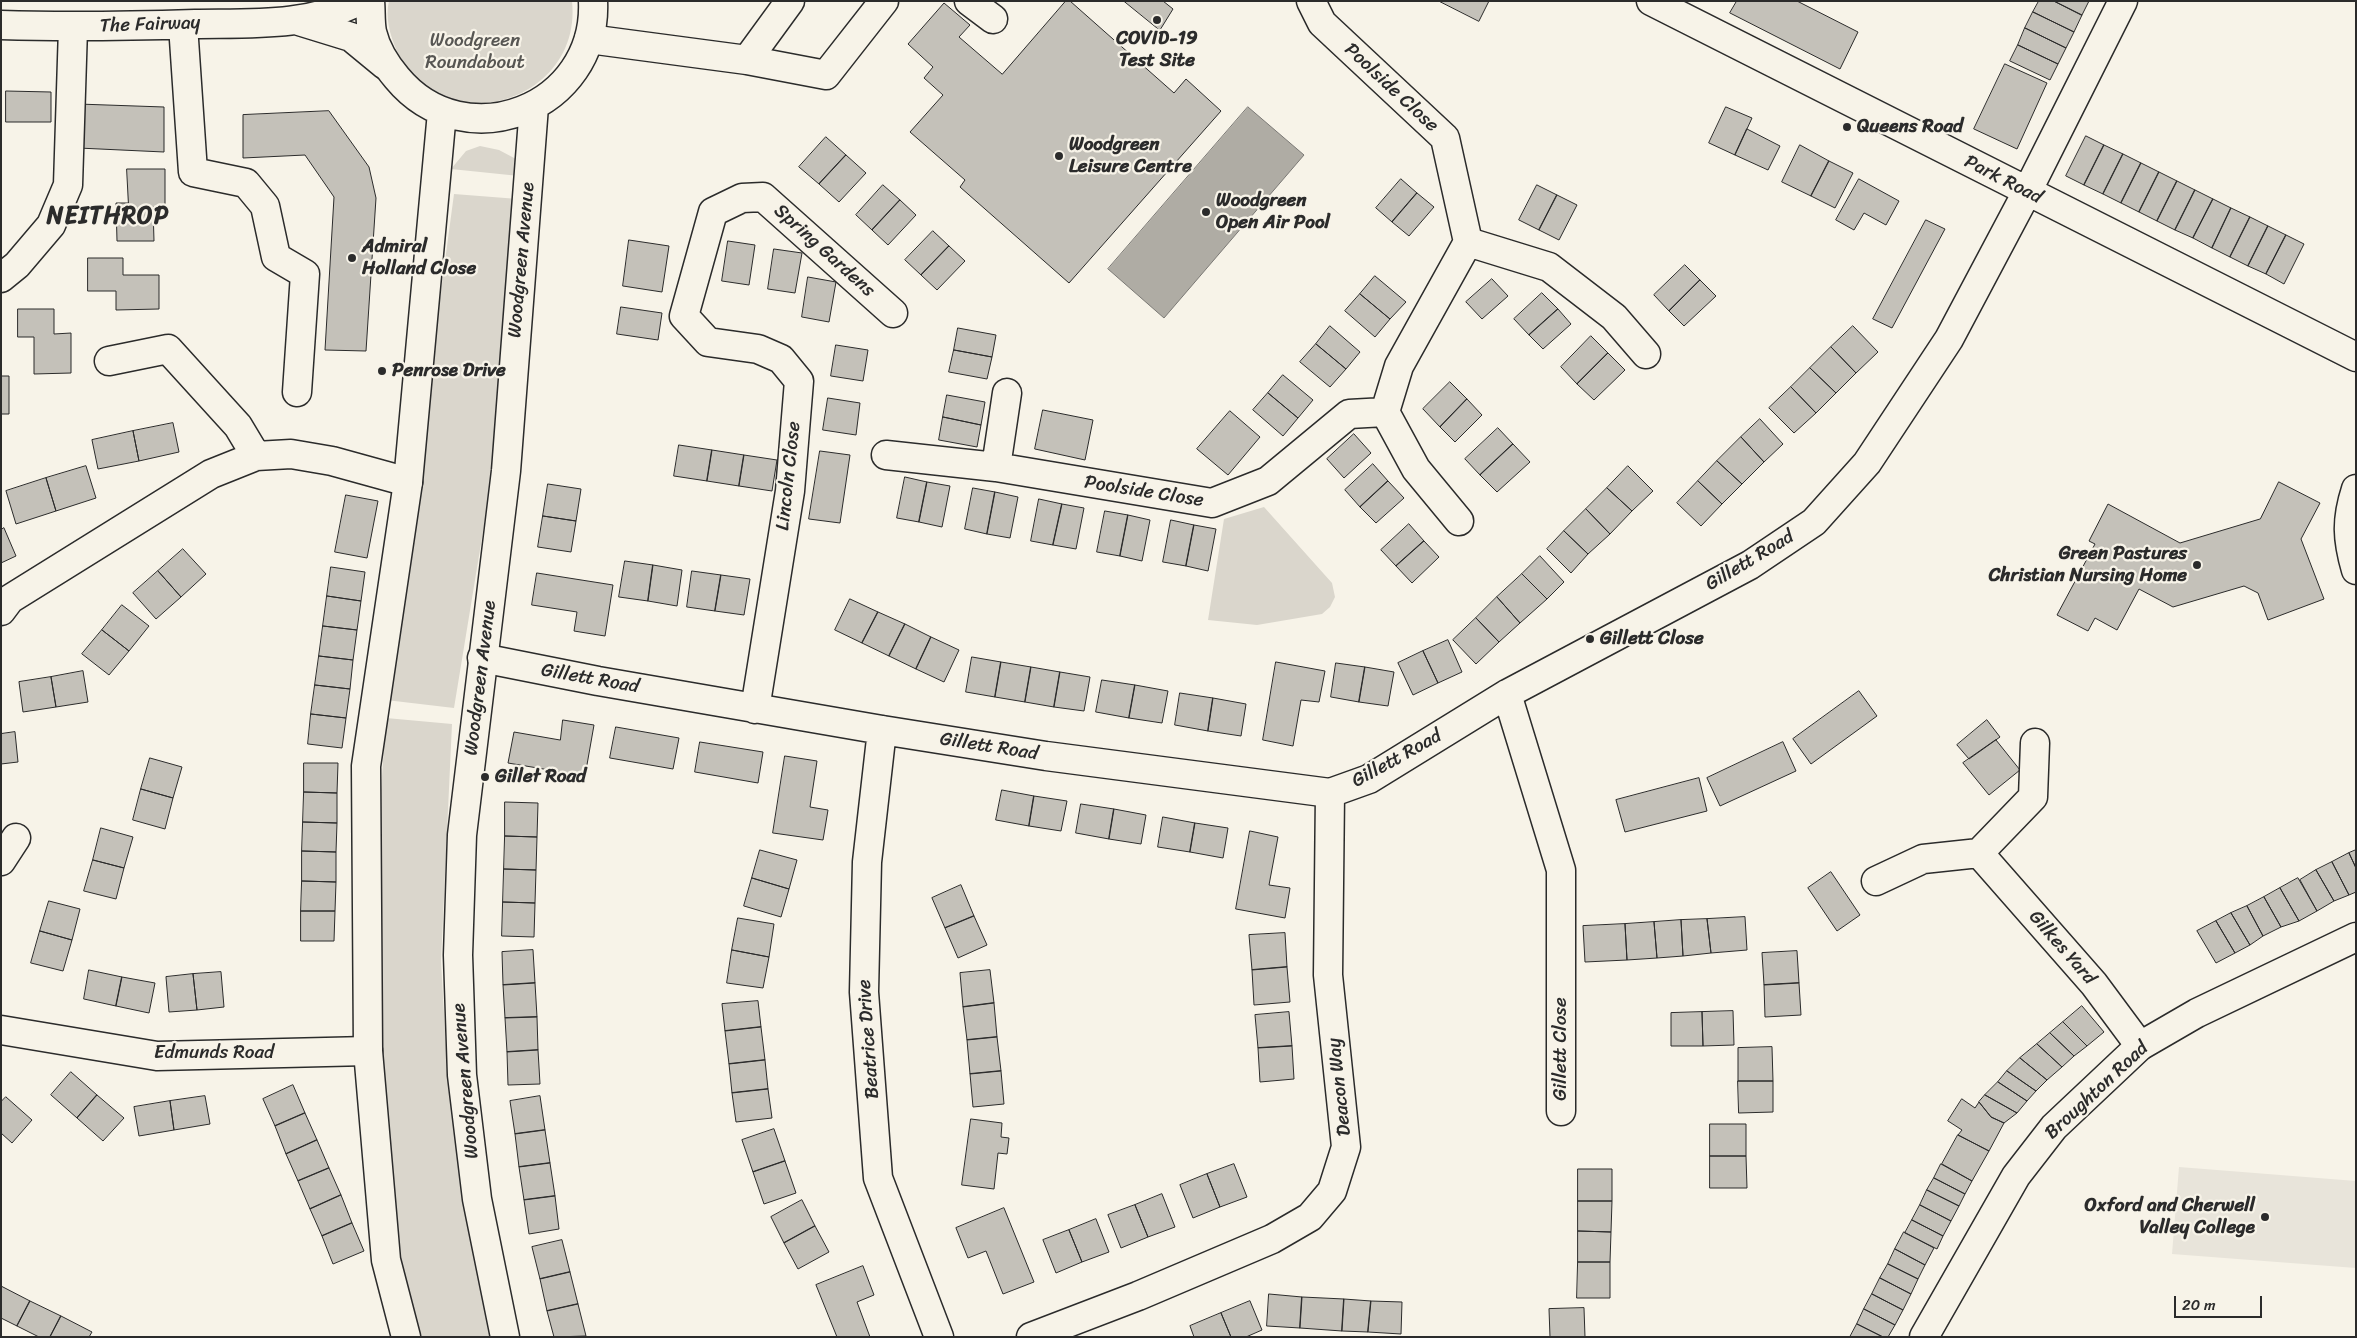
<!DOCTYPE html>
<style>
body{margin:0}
#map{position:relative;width:2357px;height:1338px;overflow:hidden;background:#f7f3e8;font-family:Sriracha,sans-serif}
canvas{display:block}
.frame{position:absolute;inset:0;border:2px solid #2b2b2b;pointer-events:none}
.scale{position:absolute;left:2174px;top:1296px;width:88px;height:22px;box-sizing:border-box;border:2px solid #2b2b2b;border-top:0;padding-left:6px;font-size:15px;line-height:18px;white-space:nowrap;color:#2b2b2b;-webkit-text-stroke:4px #f7f3e8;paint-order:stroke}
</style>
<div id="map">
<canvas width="2357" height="1338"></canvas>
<div class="frame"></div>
<div class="scale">20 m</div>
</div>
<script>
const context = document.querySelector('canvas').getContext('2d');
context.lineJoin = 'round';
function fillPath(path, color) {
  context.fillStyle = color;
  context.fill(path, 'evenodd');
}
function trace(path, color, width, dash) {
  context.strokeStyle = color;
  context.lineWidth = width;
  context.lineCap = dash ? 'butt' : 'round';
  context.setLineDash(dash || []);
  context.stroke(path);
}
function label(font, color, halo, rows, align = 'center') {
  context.font = font + ' Sriracha,sans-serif';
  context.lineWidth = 4.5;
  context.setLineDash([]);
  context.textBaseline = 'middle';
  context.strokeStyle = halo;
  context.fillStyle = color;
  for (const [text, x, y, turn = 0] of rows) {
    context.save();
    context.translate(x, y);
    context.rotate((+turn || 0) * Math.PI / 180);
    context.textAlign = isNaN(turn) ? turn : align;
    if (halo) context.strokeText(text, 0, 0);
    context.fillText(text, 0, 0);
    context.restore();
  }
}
const built = new Path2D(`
 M2179 1167 2356 1181V1268L2172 1254Z`);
const green = new Path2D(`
 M389 1H572C583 104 438 145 396 49 390 35 385 17 389 1Z
 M480 146 499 150 516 159 519 176 451 169 466 151Z
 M454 194 518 199 498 440 454 708 386 700Z
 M1264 507 1332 583 1335 597 1330 607 1322 614 1257 625 1208 620 1224 519Z
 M386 718 452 724 441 961 447 1066 463 1198 491 1337H421L400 1255 375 1040 374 892Z`);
const water = new Path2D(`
 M1248 107 1304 155 1164 318 1108 269Z`);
const building = new Path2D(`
 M1066 1H1070L1174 93 1186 79 1221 111 1069 283 960 187 965 180 910 132 943 95 924 78 933 67 908 44 944 3 970 25 959 37 1002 74Z
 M1124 1H1163L1173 9 1160 30Z
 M1439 1H1489L1479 21Z
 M1737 1H1797L1858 32 1840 69 1730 13Z
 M2039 1H2054L2082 15 2074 32 2033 12Z
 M2054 1H2089L2082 15Z
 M2033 12 2074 32 2066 48 2025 28Z
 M2025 28 2066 48 2058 64 2018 45Z
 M2018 45 2058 64 2050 80 2010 61Z
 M2005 64 2047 83 2017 149 1974 129Z
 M6 91 51 92V122H6Z
 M78 104 164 107V152L78 148Z
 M1726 107 1752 118 1735 155 1709 143Z
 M329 111 369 167 376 198 366 351 325 350 334 197 305 155 243 158V115Z
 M1747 129 1780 146 1768 170 1735 155Z
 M2086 136 2104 145 2084 185 2066 176Z
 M826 137 846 155 819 184 799 167Z
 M1800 145 1829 161 1811 196 1782 182Z
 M2104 145 2123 154 2103 194 2084 185Z
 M2123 154 2141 163 2121 203 2103 194Z
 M846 155 866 173 839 202 819 184Z
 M1829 161 1853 173 1835 208 1811 196Z
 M2141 163 2159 172 2139 212 2121 203Z
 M127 169H165V207H153L154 241H117L116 203H128Z
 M2159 172 2177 181 2157 221 2139 212Z
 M1401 179 1417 193 1392 222 1376 208Z
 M1859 179 1899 201 1886 225 1864 213 1854 230 1836 220Z
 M2177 181 2195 190 2175 230 2157 221Z
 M883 185 900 200 872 230 856 215Z
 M1537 185 1557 195 1539 230 1519 220Z
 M2195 190 2213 199 2193 238 2175 230Z
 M1417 193 1434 207 1409 236 1392 222Z
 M1557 195 1577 205 1559 240 1539 230Z
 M2213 199 2231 208 2212 248 2193 238Z
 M900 200 916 215 888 245 872 230Z
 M2231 208 2250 217 2230 257 2212 248Z
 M2250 217 2268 226 2248 266 2230 257Z
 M1926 220 1945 229 1892 328 1873 319Z
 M2268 226 2286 235 2266 274 2248 266Z
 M933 231 949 246 921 275 905 260Z
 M2286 235 2304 244 2284 284 2266 274Z
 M629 240 669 246 662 292 623 286Z
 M728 241 755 245 749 285 722 281Z
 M949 246 965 261 937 290 921 275Z
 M774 249 802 253 795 293 768 289Z
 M88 258H123V275H159V309L116 310V291H88Z
 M1685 265 1700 280 1669 311 1654 295Z
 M1375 276 1406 302 1390 319 1360 294Z
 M808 277 836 282 829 322 802 317Z
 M1492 279 1508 296 1482 319 1466 302Z
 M1700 280 1716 296 1684 326 1669 311Z
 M1542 293 1558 309 1529 335 1514 319Z
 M1360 294 1390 319 1375 337 1345 311Z
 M621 307 662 313 658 340 617 334Z
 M18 309H54V334L71 333V373L34 374V337H18Z
 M1558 309 1571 324 1543 349 1529 335Z
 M1330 326 1360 352 1346 369 1316 344Z
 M1853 326 1878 352 1856 373 1831 347Z
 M958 328 996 335 992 357 954 350Z
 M1591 336 1608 353 1577 384 1561 367Z
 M1316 344 1346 369 1330 387 1300 362Z
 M836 345 868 350 863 381 831 376Z
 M1831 347 1856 373 1836 393 1810 368Z
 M954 350 992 357 987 379 949 372Z
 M1608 353 1625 370 1594 400 1577 384Z
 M1810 368 1836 393 1816 413 1791 387Z
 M1283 375 1313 400 1298 418 1268 393Z
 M1 376H9V414H1Z
 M1450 382 1467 399 1440 427 1423 409Z
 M1791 387 1816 413 1794 433 1769 408Z
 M1268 393 1298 418 1283 436 1253 410Z
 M947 395 985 402 981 425 943 417Z
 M828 398 860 403 856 435 823 430Z
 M1467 399 1482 415 1455 442 1440 427Z
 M1043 410 1093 420 1085 460 1035 449Z
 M1230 411 1260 437 1228 475 1197 449Z
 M943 417 981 425 977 447 939 440Z
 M1760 419 1783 444 1764 462 1741 437Z
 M173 423 179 452 139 461 133 431Z
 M1498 428 1513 444 1480 475 1465 459Z
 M133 431 139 461 98 469 92 440Z
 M1354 434 1371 453 1344 478 1327 459Z
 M1741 437 1764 462 1742 484 1717 461Z
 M1513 444 1530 462 1497 492 1480 475Z
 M679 445 712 450 707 481 674 476Z
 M712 450 744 455 739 486 707 481Z
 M820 451 850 455 840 523 809 519Z
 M744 455 777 460 772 491 739 486Z
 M1717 461 1742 484 1722 504 1698 481Z
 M1373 464 1388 481 1360 507 1345 490Z
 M86 466 96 498 56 511 46 478Z
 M1628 466 1653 491 1632 511 1607 488Z
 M905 477 927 482 919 522 897 518Z
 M46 478 56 511 16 524 6 491Z
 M1388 481 1404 498 1376 523 1360 507Z
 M1698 481 1722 504 1701 526 1677 503Z
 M927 482 950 486 942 527 919 522Z
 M2279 482 2320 503 2301 539 2324 599 2268 620 2258 593 2244 586 2173 607 2139 589 2117 630 2095 618 2088 631 2057 615 2095 544 2089 541 2108 504 2180 543 2260 519Z
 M548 484 581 489 576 521 543 516Z
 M973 488 995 492 987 534 965 529Z
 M1607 488 1632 511 1610 534 1586 509Z
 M995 492 1018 497 1010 538 987 534Z
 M346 495 378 501 367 558 335 552Z
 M1039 499 1062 504 1053 545 1031 541Z
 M1062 504 1084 508 1076 549 1053 545Z
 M1586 509 1610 534 1588 554 1564 531Z
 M1105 511 1128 515 1120 556 1097 552Z
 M1128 515 1150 520 1142 561 1120 556Z
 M543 516 576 521 571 552 538 547Z
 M1171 520 1194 525 1186 566 1163 562Z
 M1409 524 1424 541 1396 566 1381 550Z
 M1194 525 1216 529 1208 571 1186 566Z
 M4 528 16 556 1 563V530Z
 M1564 531 1588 554 1571 573 1547 549Z
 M1424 541 1439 557 1412 583 1396 566Z
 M183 549 206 574 181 597 158 571Z
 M1540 556 1564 582 1547 599 1522 574Z
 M625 561 653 565 648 601 619 597Z
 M653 565 682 570 677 606 648 601Z
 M331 567 365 572 361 601 327 596Z
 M158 571 181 597 156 619 133 593Z
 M692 571 721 575 715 611 687 607Z
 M537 573 613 585 605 636 574 631 577 612 532 605Z
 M1522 574 1547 599 1520 623 1497 597Z
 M721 575 750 579 744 615 715 611Z
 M327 596 361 601 357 630 323 626Z
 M1497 597 1520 623 1499 642 1476 618Z
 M850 599 878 612 862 643 835 630Z
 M122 605 149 626 129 651 102 630Z
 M878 612 905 624 889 656 862 643Z
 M1476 618 1499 642 1476 664 1453 640Z
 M905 624 931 637 916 669 889 656Z
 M323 626 357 630 353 660 319 656Z
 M102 630 129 651 109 675 82 654Z
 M931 637 959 650 944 682 916 669Z
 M1448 640 1462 672 1438 683 1423 651Z
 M1423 651 1438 683 1413 695 1398 663Z
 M319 656 353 660 350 689 315 685Z
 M972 657 1001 662 995 697 966 692Z
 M1001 662 1031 667 1025 702 995 697Z
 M1276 662 1325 671 1319 702 1301 700 1293 746 1263 740Z
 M1336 663 1365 667 1359 702 1331 697Z
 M1031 667 1060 672 1054 707 1025 702Z
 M1365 667 1394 672 1388 706 1359 702Z
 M83 671 88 702 56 707 51 677Z
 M1060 672 1090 677 1084 711 1054 707Z
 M51 677 56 707 23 712 19 682Z
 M1102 680 1135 685 1129 718 1096 712Z
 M315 685 350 689 346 718 311 714Z
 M1135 685 1168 691 1162 723 1129 718Z
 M1859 691 1877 716 1811 764 1793 739Z
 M1180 693 1213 698 1208 731 1175 725Z
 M1213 698 1246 704 1241 736 1208 731Z
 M311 714 346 718 342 748 308 744Z
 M563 720 594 725 585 776 508 763 514 732 560 740Z
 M1987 720 2000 737 1969 759 1957 745Z
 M616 727 679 738 673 769 610 758Z
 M15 732 18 762 1 764V734Z
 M1996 740 2020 770 1989 795 1963 763Z
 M700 742 763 752 758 783 695 772Z
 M1783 742 1796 771 1720 806 1707 778Z
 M785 756 817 761 810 807 828 810 823 840 773 833Z
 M150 758 182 767 173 798 141 789Z
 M304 763H338L337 793 304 792Z
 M1699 778 1707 811 1625 832 1616 800Z
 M141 789 173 798 165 829 133 820Z
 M1002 790 1034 796 1029 826 996 820Z
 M304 792 337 793V823L303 822Z
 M1034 796 1067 801 1061 831 1029 826Z
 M505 802 538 803 537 837 505 836Z
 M1081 804 1114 809 1109 839 1076 833Z
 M1114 809 1146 815 1141 844 1109 839Z
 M1163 817 1195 823 1190 852 1158 847Z
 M303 822 337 823 336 852 302 851Z
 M1195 823 1228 828 1223 858 1190 852Z
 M101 828 133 837 124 868 93 860Z
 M1250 831 1278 837 1269 885 1290 888 1285 918 1236 909Z
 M505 836 537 837 536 870 504 869Z
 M760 850 797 860 789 889 752 878Z
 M2356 850V868L2349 853Z
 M302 851 336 852V882L302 881Z
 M2349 853 2356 868V892L2349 895 2332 862Z
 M93 860 124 868 116 899 84 891Z
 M2332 862 2349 895 2334 901 2316 870Z
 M504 869 536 870 535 903 503 902Z
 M2316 870 2334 901 2317 911 2300 880Z
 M1831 872 1860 915 1837 931 1808 888Z
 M752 878 789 889 781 917 744 906Z
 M2298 878 2317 911 2299 921 2280 888Z
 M302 881 336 882 335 911H301Z
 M961 885 974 916 945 928 932 898Z
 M2280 888 2299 921 2281 927 2264 897Z
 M2264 897 2281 927 2263 936 2247 906Z
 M49 901 80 909 72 940 40 931Z
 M503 902 535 903 534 937 502 936Z
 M2247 906 2263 936 2250 945 2231 913Z
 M301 911H335L334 941H301Z
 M2231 913 2250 945 2235 953 2216 921Z
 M974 916 987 945 958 958 945 928Z
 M1745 917 1747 950 1711 953 1707 919Z
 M738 918 774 924 769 957 732 950Z
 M1707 919 1711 953 1683 956 1681 920Z
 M1681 920 1683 956 1657 958 1654 922Z
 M2216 921 2235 953 2216 963 2197 931Z
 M1654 922 1657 958 1627 960 1625 924Z
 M1625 924 1627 960 1585 962 1583 926Z
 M40 931 72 940 63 971 31 963Z
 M1285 933 1287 967 1252 970 1249 935Z
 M533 950 535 983 503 985 502 952Z
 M732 950 769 957 763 988 727 983Z
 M1797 951 1799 983 1764 985 1762 953Z
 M1287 967 1290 1002 1254 1005 1252 970Z
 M89 970 122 977 116 1006 84 999Z
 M990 970 994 1003 963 1007 960 973Z
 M221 972 224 1007 197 1010 193 974Z
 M193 974 197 1010 169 1012 166 977Z
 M122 977 155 983 149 1013 116 1006Z
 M535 983 537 1017 505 1018 503 985Z
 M1799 983 1801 1015 1765 1017 1764 985Z
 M758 1001 761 1027 725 1031 722 1004Z
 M994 1003 997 1037 967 1040 963 1007Z
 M2082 1006 2104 1032 2087 1046 2063 1022Z
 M1733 1011 1734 1045 1703 1046 1702 1012Z
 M1289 1012 1292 1046 1258 1048 1255 1015Z
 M1702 1012 1703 1046H1671V1013Z
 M537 1017 538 1050 507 1052 505 1018Z
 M2063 1022 2087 1046 2074 1056 2050 1033Z
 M761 1027 765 1060 729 1064 725 1031Z
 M2050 1033 2074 1056 2062 1067 2037 1044Z
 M997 1037 1001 1071 970 1074 967 1040Z
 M2037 1044 2062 1067 2047 1080 2020 1058Z
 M1292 1046 1294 1079 1260 1082 1258 1048Z
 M1772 1047 1773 1081H1738V1048Z
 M538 1050 540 1084 508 1085 507 1052Z
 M2020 1058 2047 1080 2036 1091 2007 1071Z
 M765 1060 768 1089 732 1093 729 1064Z
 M1001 1071 1004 1104 973 1107 970 1074Z
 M2007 1071 2036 1091 2027 1101 1998 1082Z
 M71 1072 97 1095 77 1118 51 1095Z
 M1738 1081H1773V1112L1739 1113Z
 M1998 1082 2027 1101 2017 1113 1985 1095Z
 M293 1085 305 1113 275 1126 263 1099Z
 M768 1089 772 1118 736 1122 732 1093Z
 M97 1095 124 1118 103 1141 77 1118Z
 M1985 1095 2017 1113 2004 1123 1991 1117 1979 1102Z
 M205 1096 210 1124 174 1130 170 1101Z
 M540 1096 545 1130 515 1134 510 1101Z
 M6 1097 32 1120 12 1143 1 1133V1102Z
 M1962 1099 1975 1108 1979 1102 1991 1117 2004 1123 1989 1151 1958 1135 1962 1130 1948 1121Z
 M170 1101 174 1130 139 1136 134 1107Z
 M305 1113 317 1140 286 1154 275 1126Z
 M971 1119 1002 1123 1001 1137 1009 1138 1007 1154 998 1153 994 1189 962 1185Z
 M1710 1124H1746V1156H1710Z
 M774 1129 785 1161 753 1172 742 1140Z
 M545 1130 550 1163 519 1167 515 1134Z
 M1958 1135 1989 1151 1972 1181 1942 1164Z
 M317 1140 329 1168 298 1181 286 1154Z
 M1710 1156H1746L1747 1188H1710Z
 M785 1161 796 1193 764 1204 753 1172Z
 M550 1163 555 1196 524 1200 519 1167Z
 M1234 1164 1247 1197 1220 1207 1207 1174Z
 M1941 1164 1972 1181 1965 1194 1934 1178Z
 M329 1168 341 1195 310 1209 298 1181Z
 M1578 1169H1612V1201H1578Z
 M1207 1174 1220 1207 1193 1218 1180 1185Z
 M1934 1178 1965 1194 1959 1206 1927 1190Z
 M1927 1190 1959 1206 1951 1221 1920 1205Z
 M1162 1194 1175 1227 1148 1237 1135 1205Z
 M341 1195 352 1223 322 1236 310 1209Z
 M555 1196 559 1229 529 1234 524 1200Z
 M802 1200 815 1226 784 1243 771 1217Z
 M1578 1201H1612L1611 1232 1578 1231Z
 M1135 1205 1148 1237 1121 1248 1108 1215Z
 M1920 1205 1951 1221 1943 1236 1912 1220Z
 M1004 1208 1034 1282 1003 1294 986 1251 968 1258 956 1228Z
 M1096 1219 1109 1252 1082 1262 1069 1230Z
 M1912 1220 1943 1236 1937 1249 1905 1233Z
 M352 1223 364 1251 333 1264 322 1236Z
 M815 1226 829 1252 798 1269 784 1243Z
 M1069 1230 1082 1262 1056 1273 1043 1240Z
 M1578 1231 1611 1232 1610 1262H1578Z
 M1904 1232 1934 1248 1925 1265 1895 1249Z
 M562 1240 570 1272 540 1279 532 1247Z
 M1895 1249 1925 1265 1918 1279 1888 1264Z
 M1578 1262H1610V1298H1577Z
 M1888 1264 1918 1279 1911 1294 1880 1278Z
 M863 1266 874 1295 857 1302 870 1337H837L816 1285Z
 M570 1272 578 1304 547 1311 540 1279Z
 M1880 1278 1911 1294 1903 1310 1872 1294Z
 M1 1286 30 1301 17 1326 1 1318Z
 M1269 1294 1302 1297 1300 1328 1267 1326Z
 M1872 1294 1903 1310 1895 1325 1864 1309Z
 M1302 1297 1344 1299 1342 1331 1300 1328Z
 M1344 1299 1371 1301 1368 1332 1342 1331Z
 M30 1301 61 1316 50 1337H39L17 1326Z
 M1250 1301 1262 1330 1246 1337H1231L1221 1313Z
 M1371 1301 1402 1302 1401 1334 1368 1332Z
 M578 1304 586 1336 554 1337 547 1311Z
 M1584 1308 1585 1337H1550L1549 1309Z
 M1864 1309 1895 1325 1888 1337H1883L1857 1324Z
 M1221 1313 1231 1337H1194L1190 1326Z
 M61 1316 92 1332 89 1337H50Z
 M1857 1324 1883 1337H1850Z`);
const street = new Path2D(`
 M969 1 993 19
 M1651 1 2356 357
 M299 21 351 37 385 65
 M1 25C66 27 130 26 195 24 250 23 308 27 359 1
 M183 25 193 172 246 183 265 206 276 257 305 274 297 392
 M589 39 747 60 826 75 884 1
 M747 60 790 1
 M1468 242 1549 267 1614 317 1646 354
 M1 278 17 265 51 225 68 185 73 28
 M109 361 168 349 238 426 256 456
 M1385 412 1416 469 1459 521
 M886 455 996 467 1212 503 1268 481 1349 414 1385 412 1399 366 1468 242 1445 138 1322 23 1311 1
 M996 467 1007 393
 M2356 489C2346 520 2347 539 2356 570
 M1 611 10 599 211 474 256 456 291 454 332 461 408 482
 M482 658 598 681 882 730 1046 756 1330 793 1369 779 1507 694 1750 565 1814 522 1867 463 1949 339 2027 192 2123 1
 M1507 694 1561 870V1111
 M755 709 790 491 799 381 781 359 758 349 708 342 684 316 713 212 742 198 763 197 893 313
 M882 730 867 862 864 992 878 1178 939 1337
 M1979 853 2033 797 2035 743
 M1 861 16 838
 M1876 881 1923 859 1979 853 2094 984 2140 1046
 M1 1030 157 1056 368 1051
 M1031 1337 1138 1296 1272 1239 1310 1217 1332 1191 1346 1147 1328 975 1330 793`);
const secondary = new Path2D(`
 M370 1C371 11 370 22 372 32 376 49 386 65 397 78 465 160 598 108 593 1
 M406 1337 386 1260 368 1051 366 766 408 482 442 112
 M505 1337 477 1199 462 1075 458 955 462 835 506 471 534 106
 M1924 1337 2016 1176 2054 1127 2140 1046 2197 1013 2356 937`);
const markers = [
 [1157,20,5,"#2b2b2b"],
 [1847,127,5,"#2b2b2b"],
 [1059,156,5,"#2b2b2b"],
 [1206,212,5,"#2b2b2b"],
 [352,258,5,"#2b2b2b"],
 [382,371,5,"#2b2b2b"],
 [2197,565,5,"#2b2b2b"],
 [1590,639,5,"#2b2b2b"],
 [485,777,5,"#2b2b2b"],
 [2265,1217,5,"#2b2b2b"]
];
const streetNames = [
 ["The Fairway",150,25,-2],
 ["Poolside Close",1391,88,43],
 ["Park Road",2003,180,27],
 ["Spring Gardens",824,251,42],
 ["Woodgreen Avenue",522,260,-85],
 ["Lincoln Close",789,476,-84],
 ["Poolside Close",1144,492,9],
 ["Gillett Road",1750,561,-31],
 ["Woodgreen Avenue",481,678,-83],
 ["Gillett Road",590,679,10],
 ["Gillett Road",989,747,9],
 ["Gillett Road",1397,759,-29],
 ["Gilkes Yard",2062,948,49],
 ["Beatrice Drive",869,1039,-94],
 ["Gillett Close",1561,1049,-90],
 ["Edmunds Road",214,1053],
 ["Woodgreen Avenue",466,1081,-95],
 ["Deacon Way",1340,1087,-96],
 ["Broughton Road",2097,1091,-43]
];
const poiNames = [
 ["COVID-19",1157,39,"center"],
 ["Test Site",1157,61,"center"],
 ["Queens Road",1857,127],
 ["Woodgreen",1069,145],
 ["Leisure Centre",1069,167],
 ["Woodgreen",1216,201],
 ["Open Air Pool",1216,223],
 ["Admiral",362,247],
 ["Holland Close",362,269],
 ["Penrose Drive",392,371],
 ["Green Pastures",2187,554,"right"],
 ["Christian Nursing Home",2187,576,"right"],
 ["Gillett Close",1600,639],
 ["Gillet Road",495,777],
 ["Oxford and Cherwell",2255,1206,"right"],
 ["Valley College",2255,1228,"right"]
];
const parkNames = [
 ["Woodgreen",475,41],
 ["Roundabout",475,63]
];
const districtNames = [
 ["NEITHROP",108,217]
];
fillPath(built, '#e8e4da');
fillPath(green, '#dad6cc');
fillPath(water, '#afaca4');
trace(water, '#7a7874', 1);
fillPath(building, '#c4c1b9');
trace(building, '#2b2b2b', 1);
trace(street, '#2b2b2b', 31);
trace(secondary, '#2b2b2b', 31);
trace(street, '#f7f3e8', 28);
trace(secondary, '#f7f3e8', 28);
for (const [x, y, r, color] of markers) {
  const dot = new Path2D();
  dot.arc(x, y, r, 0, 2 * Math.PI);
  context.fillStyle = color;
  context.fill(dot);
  trace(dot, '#f7f3e8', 2);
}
label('19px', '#2b2b2b', '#f7f3e8', streetNames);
label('bold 19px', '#2b2b2b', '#f7f3e8', poiNames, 'left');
label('19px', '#575653', '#f7f3e8', parkNames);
context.letterSpacing = '1px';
label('bold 24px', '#2b2b2b', '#f7f3e8', districtNames);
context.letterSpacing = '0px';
</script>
